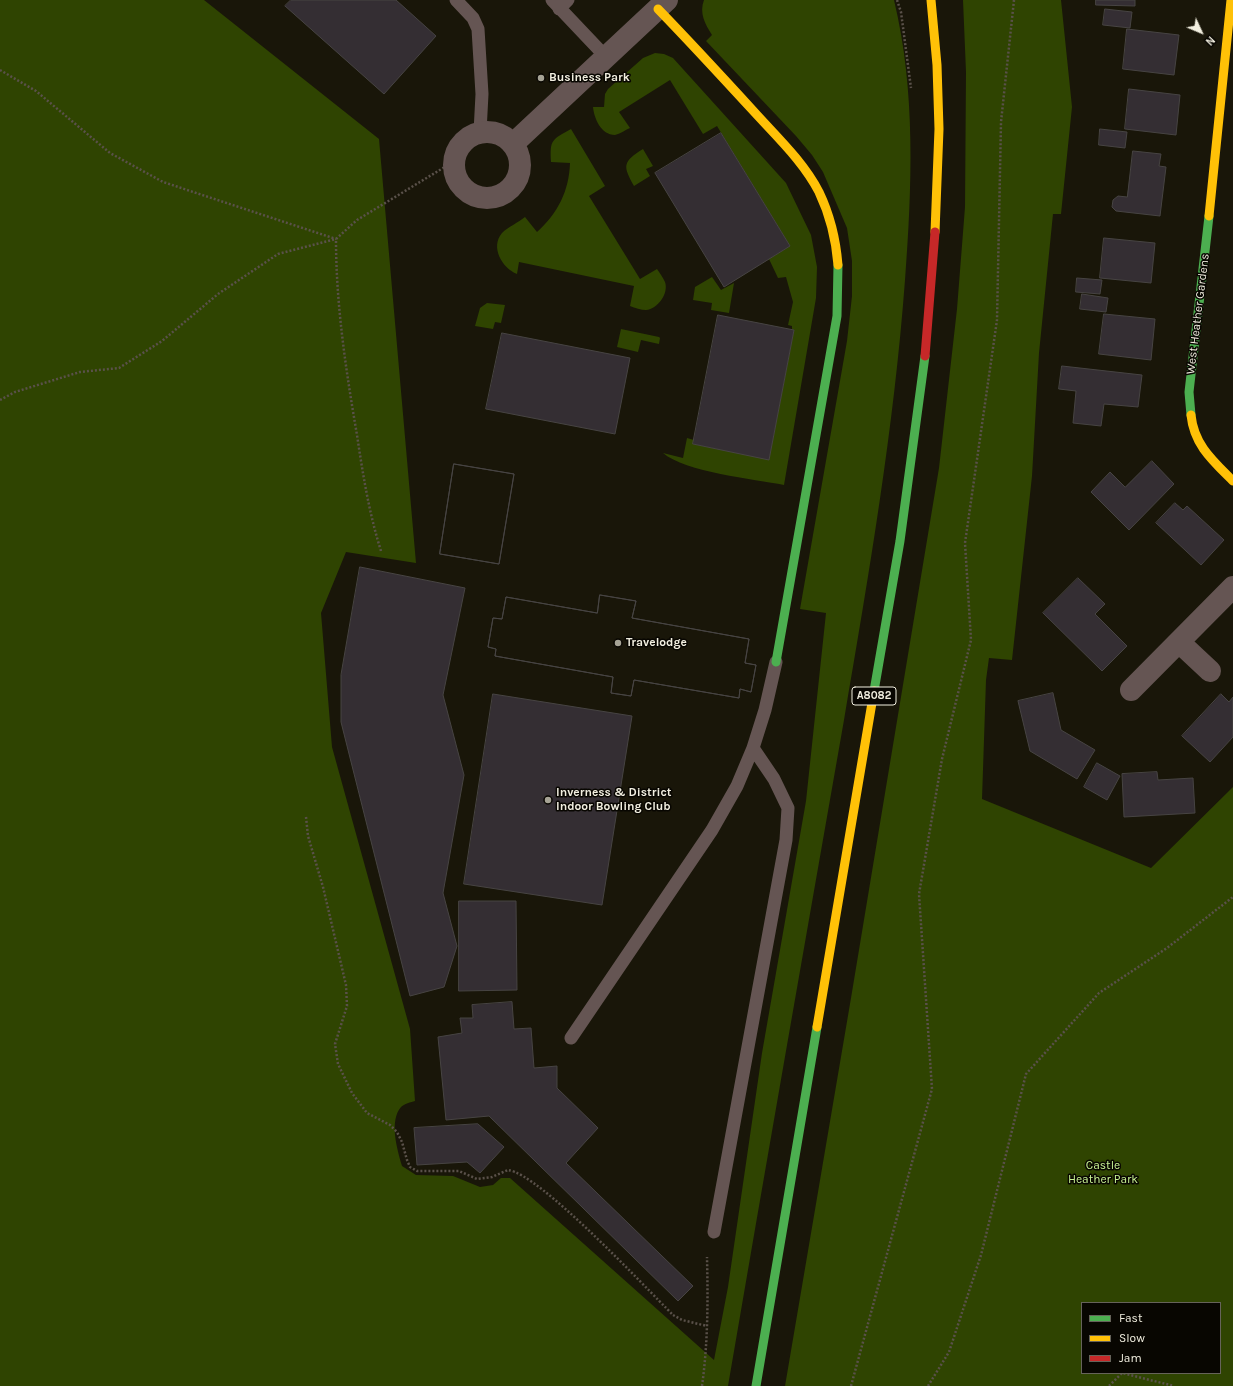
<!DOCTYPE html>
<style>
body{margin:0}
#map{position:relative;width:1233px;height:1386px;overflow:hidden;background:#191609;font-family:Karla,sans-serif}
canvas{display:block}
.legend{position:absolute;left:1081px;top:1302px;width:140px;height:72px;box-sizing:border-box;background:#080601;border:1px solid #66635a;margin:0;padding:5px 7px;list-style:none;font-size:12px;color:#f2efe0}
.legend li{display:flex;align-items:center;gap:8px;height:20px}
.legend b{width:20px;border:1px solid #66635a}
.north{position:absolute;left:1181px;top:12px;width:40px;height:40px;-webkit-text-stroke:3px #080601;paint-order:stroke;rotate:134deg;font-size:11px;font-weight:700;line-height:16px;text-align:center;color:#f2efe0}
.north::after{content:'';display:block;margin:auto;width:14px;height:18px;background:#f2efe0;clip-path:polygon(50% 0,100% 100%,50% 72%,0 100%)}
</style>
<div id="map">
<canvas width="1233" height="1386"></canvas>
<ul class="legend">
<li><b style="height:5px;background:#4caf50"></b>Fast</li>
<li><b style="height:5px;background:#ffc107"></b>Slow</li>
<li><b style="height:5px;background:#c62828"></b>Jam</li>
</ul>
<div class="north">N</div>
</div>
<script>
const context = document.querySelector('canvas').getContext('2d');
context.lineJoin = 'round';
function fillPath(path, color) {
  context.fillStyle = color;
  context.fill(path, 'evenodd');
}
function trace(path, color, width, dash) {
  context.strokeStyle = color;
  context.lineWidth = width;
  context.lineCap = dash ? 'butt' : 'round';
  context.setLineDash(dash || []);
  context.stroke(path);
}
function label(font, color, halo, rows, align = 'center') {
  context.font = font + ' Karla,sans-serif';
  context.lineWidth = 3;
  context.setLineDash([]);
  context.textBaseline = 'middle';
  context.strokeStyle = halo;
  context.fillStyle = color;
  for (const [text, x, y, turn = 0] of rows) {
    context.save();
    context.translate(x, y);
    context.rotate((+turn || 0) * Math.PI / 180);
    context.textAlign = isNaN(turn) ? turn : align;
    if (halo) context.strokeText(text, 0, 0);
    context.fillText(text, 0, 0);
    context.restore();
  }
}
const green = new Path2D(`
 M0 0H204L379 139 416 563 346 552 321 613 332 747 410 1029 415 1101C411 1102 404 1104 401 1107 389 1121 397 1149 402 1166L416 1175 453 1176 480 1187 493 1185 501 1178H510L714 1360 728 1287 762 1053 806 801 826 613 800 609 847 341 852 296V261L847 228 823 172 812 155 796 136 706 41 712 35C705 24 699 13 704 0H894C916 91 912 188 905 280 894 428 869 574 844 720 805 942 766 1164 728 1386H0Z
 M963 0H1061L1072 107 1061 214H1053L1039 353 1032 476 1012 660 989 658 986 680 982 799 1151 868 1233 787V1386H785L851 998 939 468 957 309 965 207 966 72ZM1082 1303H1220V1373H1082Z
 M655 53 664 54 673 58 786 183 811 235 817 267 816 298 784 485C754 479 685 472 663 453L683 458 687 438 694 440 693 444 769 459 794 330 792 329V326L788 325 793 302 786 277 778 278 769 259 790 246 717 126 703 134 670 80 619 112 630 128C625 130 620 134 615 135 601 135 594 118 593 107H604L605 94 608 89 643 58Z
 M571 129 605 186 589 196 640 279 657 269C660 273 663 278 665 282 669 293 658 309 646 310 641 310 635 308 630 306L634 286 519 262 517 274C502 268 490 247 502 233 509 226 518 223 525 217L537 232C558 213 569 191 570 163L551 162C550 140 551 140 571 129Z
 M643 149 653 166 646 169 650 176 634 186C623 166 622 162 643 149Z
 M712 277 721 290 734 283 729 313 711 310 712 303 693 300 695 287Z
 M487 303 505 305 501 323 495 322 493 329 475 326 480 308Z
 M621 329 659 337 660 338 659 344 641 340 638 352 617 347Z`);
const building = new Path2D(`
 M291 0H396L436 36 384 94 285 6Z
 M1096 0H1135V6L1096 5Z
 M1105 9 1132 12 1130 28 1103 25Z
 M1127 29 1179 35 1174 75 1123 69Z
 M1129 89 1180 95 1176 135 1125 129Z
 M1100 129 1127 132 1125 148 1099 145Z
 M721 133 790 246 724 287 655 173Z
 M1133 151 1161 154 1159 166 1166 167 1160 216 1116 211 1112 207 1113 200 1118 196 1127 197Z
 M1104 238 1155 243 1151 283 1100 278Z
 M1077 278 1102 280 1100 294 1076 292Z
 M1082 294 1108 298 1106 312 1080 309Z
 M1104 314 1155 319 1151 360 1099 354Z
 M718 315 794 330 769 460 693 444Z
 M502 333 630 358 615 434 486 409Z
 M1062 366 1142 375 1138 407 1104 404 1101 426 1073 423 1076 391 1059 389Z
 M1152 461 1174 484 1129 530 1091 492 1110 472 1125 487Z
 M454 464 514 474 499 564 440 554Z
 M454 464 514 474 499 564 440 554Z
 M1175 503 1183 510 1187 506 1224 540 1201 565 1156 523Z
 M360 567 465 588 443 695 464 775 443 893 457 946 444 987 410 996 341 722V675Z
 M1078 578 1105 604 1095 614 1127 646 1102 671 1043 613Z
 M600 595 636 601 632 618 749 639 745 663 756 665 751 692 740 689 739 698 634 680 631 696 611 693 613 677 495 656 496 649 488 647 493 618 502 619 506 597 597 613Z
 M600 595 636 601 632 618 749 639 745 663 756 665 751 692 740 689 739 698 634 680 631 696 611 693 613 677 495 656 496 649 488 647 493 618 502 619 506 597 597 613Z
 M1053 693 1061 730 1095 750 1077 779 1030 751 1018 701Z
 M493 694 632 716 602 905 464 884Z
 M1221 694 1229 702 1233 697V737L1210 762 1182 736Z
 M1097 763 1120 776 1107 800 1084 787Z
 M1157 772 1158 780 1193 778 1195 813 1124 817 1122 774Z
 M459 901H516L517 990 459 991Z
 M512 1002 514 1029 531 1028 534 1068 557 1066V1088L598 1128 566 1163 693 1286 678 1301 489 1116 446 1120 438 1037 462 1033 460 1018H473L472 1005Z
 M478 1124 504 1147 480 1173 467 1162 417 1165 414 1128Z`);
const path = new Path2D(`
 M897 0 901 12 911 88
 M0 70 36 91 110 153 163 182 336 239
 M0 400 15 392 80 372 119 368 162 341 218 294 278 254 336 239
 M381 551C369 513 363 475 357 435 346 371 336 305 336 239L357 220 453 162
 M306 817 308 836 323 887 346 985 347 1006 335 1044 338 1064 352 1093 367 1113 390 1125 397 1132 402 1142 407 1160 410 1167 417 1171H459L477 1179 492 1177 508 1170C540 1174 645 1287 673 1315L682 1320 707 1326
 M702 1386C708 1343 708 1300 707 1257
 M851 1386 932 1089 919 894 942 759 971 640 965 543 997 320 1001 122 1014 0
 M928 1386 949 1352 981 1255 1026 1074 1099 993 1167 948 1233 897
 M1109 1386 1122 1373 1174 1386`);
const lane = new Path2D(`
 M456 0 473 18 478 29 482 94 480 132
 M552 0 606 57
 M559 9 568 0
 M571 1038 712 830 737 786 753 748 765 710 776 662
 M714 1232 786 840 788 808 774 779 753 748`);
const street = new Path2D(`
 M454 165a33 33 0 1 1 66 0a33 33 0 1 1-66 0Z
 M513 144 667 0
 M1179 642 1210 671
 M1131 690 1233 587`);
const fast = new Path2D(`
 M1191 415 1189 392 1209 216
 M776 662 837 316 838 265
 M874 691 900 541 925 356
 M756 1386 817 1027`);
const slow = new Path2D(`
 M931 0 937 65 939 129 935 232
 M658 9C692 44 725 80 758 116 780 140 804 163 819 192 830 215 836 240 838 265
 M1209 216 1231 0
 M1191 415C1194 445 1213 461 1233 481
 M817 1027 874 691`);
const jam = new Path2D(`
 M925 356 935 232`);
const markers = [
 [541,78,4,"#a6a395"],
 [618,643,4,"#a6a395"],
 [548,800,4,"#a6a395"]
];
const shields = [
 [874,696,44]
];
const shieldNames = [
 ["A8082",874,696]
];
const poiNames = [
 ["Business Park",549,78],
 ["Travelodge",626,643],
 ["Inverness & District",556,793],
 ["Indoor Bowling Club",556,807]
];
const streetNames = [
 ["West Heather Gardens",1198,314,-83]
];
const parkNames = [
 ["Castle",1103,1166],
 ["Heather Park",1103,1180]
];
fillPath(green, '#2f4401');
fillPath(building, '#342e33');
trace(building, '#474443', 1);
trace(path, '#5a514a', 2.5, [2, 2]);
trace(lane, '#655553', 13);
trace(street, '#655553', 22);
trace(fast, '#4caf50', 9);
trace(slow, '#ffc107', 9);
trace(jam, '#c62828', 9);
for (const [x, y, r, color] of markers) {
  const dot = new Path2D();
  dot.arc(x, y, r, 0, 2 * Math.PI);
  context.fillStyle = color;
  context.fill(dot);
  trace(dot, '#080601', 1.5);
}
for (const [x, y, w] of shields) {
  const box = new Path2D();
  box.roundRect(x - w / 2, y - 9, w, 18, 3);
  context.fillStyle = '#080601';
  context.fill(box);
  trace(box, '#f2efe0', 1);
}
label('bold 11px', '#f2efe0', null, shieldNames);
label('bold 12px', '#f2efe0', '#080601', poiNames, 'left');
label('12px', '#f2efe0', '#080601', streetNames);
label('12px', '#caf494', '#080601', parkNames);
</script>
